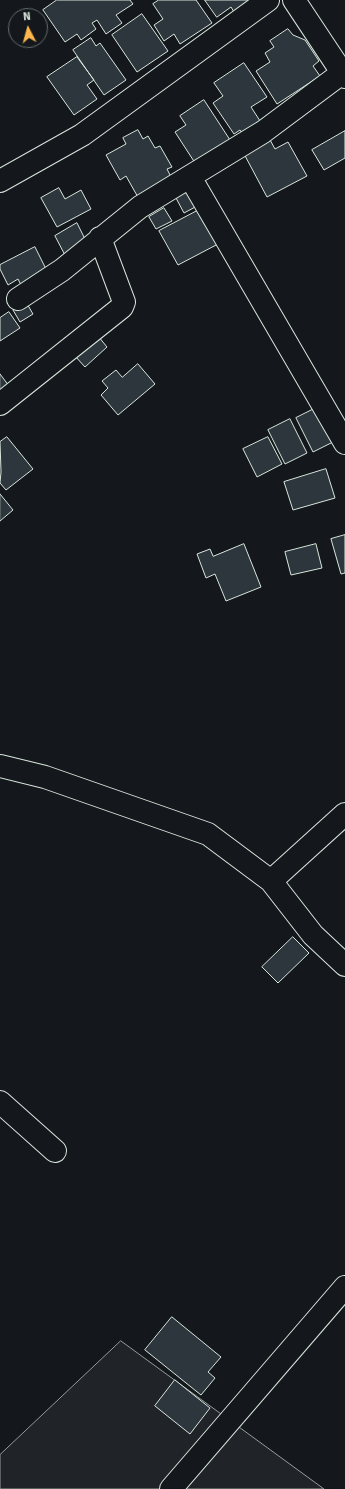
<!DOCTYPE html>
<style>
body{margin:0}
#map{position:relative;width:345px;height:1489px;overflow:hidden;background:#14181c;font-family:Signika,sans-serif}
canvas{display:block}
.north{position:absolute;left:8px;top:8px;width:40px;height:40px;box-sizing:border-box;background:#14181c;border:1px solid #626a69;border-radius:50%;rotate:354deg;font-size:11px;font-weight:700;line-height:16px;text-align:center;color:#d8e6dc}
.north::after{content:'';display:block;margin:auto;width:14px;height:18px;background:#ffb74d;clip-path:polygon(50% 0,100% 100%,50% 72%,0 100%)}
</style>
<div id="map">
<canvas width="345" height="1489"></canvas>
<div class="north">N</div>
</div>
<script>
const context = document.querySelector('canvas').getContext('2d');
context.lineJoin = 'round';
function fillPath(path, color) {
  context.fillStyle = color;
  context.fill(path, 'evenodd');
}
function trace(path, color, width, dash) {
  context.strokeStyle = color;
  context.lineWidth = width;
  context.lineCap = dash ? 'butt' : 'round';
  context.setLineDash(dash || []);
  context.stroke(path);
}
const green = new Path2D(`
 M121 1341 324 1489H0V1455Z`);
const building = new Path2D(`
 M57 0H130L133 4 116 15 122 23 106 34 97 20 92 23 96 29 81 40 77 34 65 42 43 10Z
 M159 0H196L212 23 180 44 174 34 164 41 154 25 163 19 153 4Z
 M205 0H250L234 12 231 7 217 17Z
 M142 14 168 51 137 72 112 35Z
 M288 29 293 35 305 40 319 61 313 66 320 76 277 104 256 71 270 62 265 53 274 47 270 41Z
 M91 38 96 46 100 43 126 80 104 95 73 50Z
 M77 57 94 80 87 85 97 99 74 115 47 77Z
 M244 63 267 97 251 107 262 124 244 136 240 130 234 134 213 103 223 96 214 83Z
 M204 100 232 143 197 166 175 132 186 125 180 116Z
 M138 130 143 139 148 136 155 148 160 146 172 167 167 169 173 181 139 199 126 176 120 180 106 155 126 144 123 138Z
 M345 131V158L324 170 312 150Z
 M269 138 275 149 288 142 307 176 267 197 243 152Z
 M59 188 65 199 81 190 91 209 57 227 41 198Z
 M189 191 197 206 184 213 176 198Z
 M164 208 172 221 156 229 149 217Z
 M199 210 218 244 178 265 159 231Z
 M77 223 88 245 66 257 55 236Z
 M35 247 49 275 23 289 18 279 8 285 0 269V265Z
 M26 302 33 314 20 322 13 310Z
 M9 312 20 328 0 341V318Z
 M98 336 107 347 85 367 75 356Z
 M138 364 155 384 118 415 101 395 108 388 102 381 116 370 122 377Z
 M0 374 9 386 0 392Z
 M320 406 337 440 313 452 296 418Z
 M290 419 307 453 285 464 268 430Z
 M7 437 33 469 6 490 0 483 1 472 0 442Z
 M268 437 282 464 257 477 243 449Z
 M326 469 335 498 293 510 284 482Z
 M0 494 13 510 0 521Z
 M345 535V573L341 574 331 539Z
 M244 544 261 587 226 601 215 574 206 578 197 554 210 549 213 556Z
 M316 544 322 568 291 575 285 552Z
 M293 937 309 953 278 983 262 967Z
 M172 1317 221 1357 208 1372 215 1378 201 1395 145 1350Z
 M175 1380 210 1408 190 1434 155 1406Z`);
const minor = new Path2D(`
 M294 0 345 77
 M190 177 345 443
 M0 181 82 135 268 0
 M18 299 62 270 140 207 263 132 342 73
 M0 404 122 307 124 302 100 238
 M0 766 45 777 208 834 271 881 313 935 345 965
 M271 881 345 814
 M0 1102 55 1151
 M171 1489 345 1287`);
fillPath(green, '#202428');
trace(green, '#939e99', 1);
fillPath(building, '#2c363c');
trace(building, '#d8e6dc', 1);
trace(minor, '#d8e6dc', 24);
trace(minor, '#14181c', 22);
</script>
